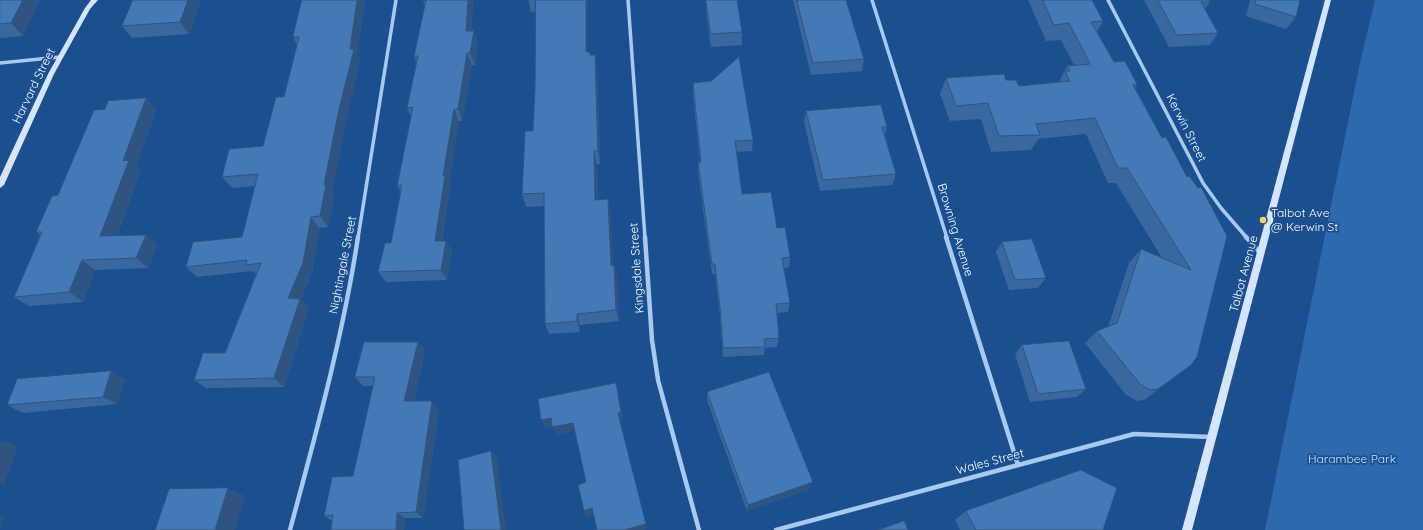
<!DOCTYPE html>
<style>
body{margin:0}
canvas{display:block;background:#1b4f8f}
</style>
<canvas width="1423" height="530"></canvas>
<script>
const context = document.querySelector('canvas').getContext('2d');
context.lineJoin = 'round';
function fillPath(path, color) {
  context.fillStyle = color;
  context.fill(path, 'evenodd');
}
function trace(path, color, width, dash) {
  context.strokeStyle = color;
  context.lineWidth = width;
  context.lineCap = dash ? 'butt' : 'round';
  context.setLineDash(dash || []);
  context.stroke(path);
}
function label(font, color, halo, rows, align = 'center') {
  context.font = font + ' Quicksand,sans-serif';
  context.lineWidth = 3.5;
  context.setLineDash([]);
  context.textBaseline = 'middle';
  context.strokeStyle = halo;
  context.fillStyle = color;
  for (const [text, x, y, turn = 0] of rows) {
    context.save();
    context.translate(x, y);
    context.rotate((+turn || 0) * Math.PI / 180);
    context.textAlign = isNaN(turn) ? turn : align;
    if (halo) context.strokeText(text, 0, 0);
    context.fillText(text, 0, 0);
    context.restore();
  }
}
const green = new Path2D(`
 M1375 0H1423V530H1265L1360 63Z`);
const streetFar1 = new Path2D(`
 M628 0 645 238
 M872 0 947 238
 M1108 0 1203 183 1221 208 1247 238
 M0 63 60 57
 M358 238 396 0`);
const street = new Path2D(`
 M645 237 652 340 658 380 699 530
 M946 237 1018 465
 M1246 237 1261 254
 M290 530C316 433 343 336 358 237
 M776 530 1134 434 1211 437`);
const secondary = new Path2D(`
 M91 0H98L90 9 54 74 4 185 0 188V177L48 74 85 8Z
 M1325 0H1331L1192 530H1182Z`);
const wall = new Path2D(`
 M0 0 23 36 0 38Z
 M133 0H201L189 34 132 38 122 26Z
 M302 0H365L357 55 360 61 346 120 332 193 334 196 328 227 319 228 312 273 301 299 309 308 284 387 206 388 194 380 225 353 256 274 252 271 197 277 186 267 242 237 255 186 232 188 222 177 263 146 284 97 297 45 293 37Z
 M473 0 471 31 478 43 475 65H472L462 121H459L449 184 450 187 442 241H446L452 251 447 280 386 282 378 272 391 243 401 192 397 186 411 116 407 108 416 63 414 56 425 6 423 1Z
 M528 0H588V52H590V55H595L597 69 600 164 597 165 598 199H608L610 211 613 266 617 277 619 321 580 325V332L549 334 545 324 544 206 526 207 522 194 533 131 535 90 536 12H531Z
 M706 0 742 32V45L711 47 706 11Z
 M793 0H846L864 59 862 71 811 75Z
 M1028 0H1092L1103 21 1097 32 1114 62 1137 84 1135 88 1162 138 1187 177 1189 176 1191 365 1144 400 1137 401 1126 395 1085 343 1097 331 1108 327 1129 263 1141 249 1162 258 1116 183H1108L1086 134 1038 139 1031 150 991 152 981 119 950 121 940 94 946 78 1006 80 1019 86 1059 82 1067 66 1074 65 1061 40 1046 41Z
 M1144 0H1209L1210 2 1205 9 1218 33 1210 45 1169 47Z
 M1250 0H1300L1296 17 1286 29 1246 16Z
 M693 83 753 140 752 151 737 152 742 194 777 228 790 257 789 267 784 268 790 303 788 312 777 313 779 338 777 347 765 348 764 355 723 357 720 317 715 274H712L698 173V162H700L693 95Z
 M146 98 156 110 136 167 140 171 117 236 146 235 157 245 148 268 95 270 83 302 29 306 14 297 40 235 36 232 58 195 105 109Z
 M806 111 887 127 885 136 896 174 892 185 820 191 804 122Z
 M1002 242 1046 278 1038 288 1009 290 996 252Z
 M418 342 425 351 414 401 439 409 423 518H405L404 530H331L332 521 324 516 353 476 373 386H363L355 377Z
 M1022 345 1086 389 1077 397 1030 402 1015 354Z
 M111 371 125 380 117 404 23 413 7 405Z
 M707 392 810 489 747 511 707 400Z
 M966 511 1103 530H960L955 520Z`);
const shadedWall = new Path2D(`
 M23 0H41L23 36 11 23Z
 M188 0H201L189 34 180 22Z
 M357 0H365L357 55 360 61 346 120 332 193 334 196 328 227 320 216 324 185 350 49Z
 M468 0H473L470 43 466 31Z
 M586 0H588V66L586 52Z
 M474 31 478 43 475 65 470 53Z
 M467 53 472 65 462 121 458 109Z
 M595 55 597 69 600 164 598 151Z
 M146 98 156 110 136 167 140 171 113 246 100 236 123 161Z
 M454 109 459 121 449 184 450 187 440 251 435 241 443 176Z
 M594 151 597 165 598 212 595 200Z
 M608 199 610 211 614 277 611 266Z
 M311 217 319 228 312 273 301 299 309 308 284 387 274 378 288 298Z
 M146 235 157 245 148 268 136 258Z
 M446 241 452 251 447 280 441 270Z
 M82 260 95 270 83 302 69 292Z
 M614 265 617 277 619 321 616 310Z
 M577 314 580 325V332L577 321Z
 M418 342 425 351 412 409 404 401Z
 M111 371 125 380 117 404 103 397Z
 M616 383 618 391 623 420 620 421 647 529 644 530H624Z
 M432 401 439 409 423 518 416 512Z
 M551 418 555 426 545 428 541 420Z
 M573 423 577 430 556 435 552 427Z
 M1 440 18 447 4 485 0 483V443Z
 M491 451 497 458 506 530H501Z
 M813 482 810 489 747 511 748 505Z
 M228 488 245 496 235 530H215Z
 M592 508 595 514 587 517 584 511Z
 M397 513 405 518 404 530H396Z
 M0 517 4 519 0 530Z`);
const building = new Path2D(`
 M0 0H23L11 23 0 24Z
 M133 0H188L180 22 122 26Z
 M302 0H357L350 49H354L339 109 324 185H326L320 216 311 217 303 263 288 298 300 299 274 378 194 380 203 353H225L261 263 246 265 247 260 186 267 193 242 242 237 258 174 222 177 229 149 263 146 276 97H284L299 37H293Z
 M423 0H468L466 31H474L470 53H467L458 109H454L443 176H445L435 241H446L441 270 378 272 385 243H391L402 185 397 186 413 107 407 108 418 56H414L426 0 423 1Z
 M536 0H586V52H590V55H595L598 151H594L595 200 608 199 611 266 614 265 616 310 577 314V321L545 324 544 193 522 194 525 131H533L535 90Z
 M706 0H737L742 32 711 34Z
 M797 0H846L864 59 813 63Z
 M1043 0H1092L1103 21 1091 22 1114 62 1125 61 1137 84 1133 85 1162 138 1166 137 1187 177 1189 176 1198 188 1201 187 1227 236 1197 357 1191 365 1158 389 1150 390 1140 384 1097 331 1117 323 1141 249 1191 270 1127 168H1118L1095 118 1036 124 1040 135 999 136 988 103 956 106 946 78 1004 74 1006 80H1016L1019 86 1070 81 1065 71H1070L1067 66 1090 64 1069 23 1054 25Z
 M1158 0H1209L1210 2H1201L1218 33 1177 35Z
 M1256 0H1300L1296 17 1255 4Z
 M739 57 753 140 735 141 742 194 771 192 777 228 785 227 790 257 782 258 790 303 776 304 779 338 764 339 765 347 723 348 720 308 715 264H712L698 162H701L693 83 711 81Z
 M146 98 123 161 129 160 100 236 146 235 136 258 82 260 69 292 14 297 42 232H36L52 196 58 195 94 110 105 109 108 101Z
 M881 105 887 127H882L896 174 823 180 806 111Z
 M1032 239 1046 278 1015 280 1002 242Z
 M1069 341 1086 389 1038 394 1022 345Z
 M364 342H418L404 401H432L416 512 397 513 396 530H331L333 515 324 516 332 477 353 476 375 377H355Z
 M111 371 103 397 7 405 17 379Z
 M769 372 813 482 748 505 707 392Z
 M616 383 621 412 618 413 646 524 624 530H597L592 508 584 511 578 485 586 482 573 423 552 427 551 418 541 420 538 399Z
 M491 451 501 530H464L458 460Z
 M1081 470 1117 488 1103 530H976L966 511Z
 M228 488 215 530H155L169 489Z
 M904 521 908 530H878Z`);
const markers = [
 [1263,220,4,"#ffd166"]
];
const streetNames = [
 ["Harvard Street",34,86,-64],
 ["Kerwin Street",1186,128,63],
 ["Browning Avenue",955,230,73],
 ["Nightingale Street",343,265,-79],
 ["Kingsdale Street",637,268,-94],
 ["Talbot Avenue",1244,274,-75],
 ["Wales Street",990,462,-15]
];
const poiNames = [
 ["Talbot Ave",1271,213],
 ["@ Kerwin St",1271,227]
];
const parkNames = [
 ["Harambee Park",1352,459]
];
fillPath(green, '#2e69ad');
trace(streetFar1, '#a9c9ee', 3.5);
trace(street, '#a9c9ee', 4.5);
fillPath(secondary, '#d6e6fa');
fillPath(wall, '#3a679d');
fillPath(shadedWall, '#305480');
fillPath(building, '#4478b7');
trace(building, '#305480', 1);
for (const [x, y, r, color] of markers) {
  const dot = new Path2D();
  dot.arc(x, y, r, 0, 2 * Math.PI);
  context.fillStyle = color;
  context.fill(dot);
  trace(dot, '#1b4f8f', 1.5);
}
label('12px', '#fff', '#1b4f8f', streetNames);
label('12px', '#fff', '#1b4f8f', poiNames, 'left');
label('12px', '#cfe3fa', '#1b4f8f', parkNames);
</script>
